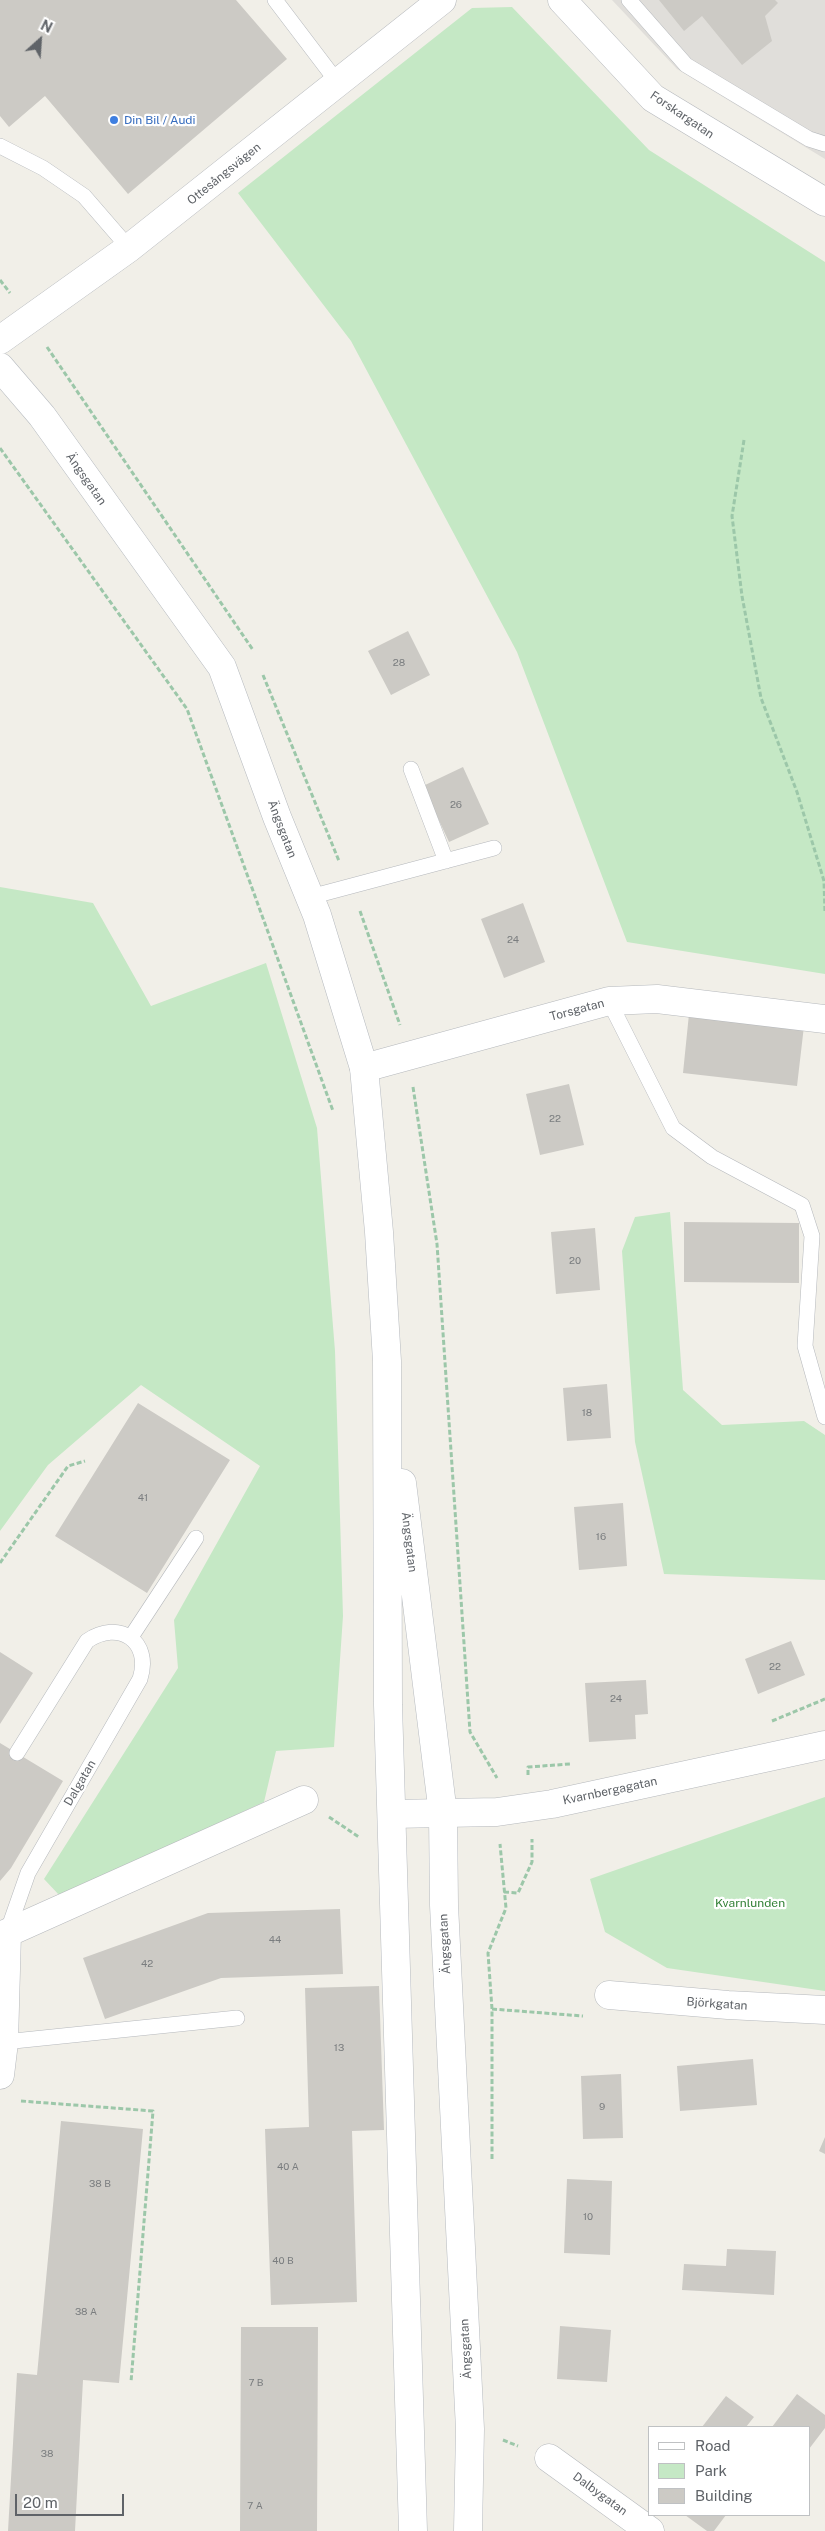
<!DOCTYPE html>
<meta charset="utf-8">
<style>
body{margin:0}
#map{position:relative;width:825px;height:2531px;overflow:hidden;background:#f1efe8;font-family:"Public Sans",sans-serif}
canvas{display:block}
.legend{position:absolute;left:648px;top:2426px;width:162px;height:90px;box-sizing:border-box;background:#fff;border:1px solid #bfc1c3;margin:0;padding:6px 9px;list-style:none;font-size:15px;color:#5f6368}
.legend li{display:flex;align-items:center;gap:10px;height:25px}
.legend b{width:25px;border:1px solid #bfc1c3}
.north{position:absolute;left:15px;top:15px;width:50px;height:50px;-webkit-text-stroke:4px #fff;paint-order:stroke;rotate:26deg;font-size:14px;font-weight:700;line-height:20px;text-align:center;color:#5f6368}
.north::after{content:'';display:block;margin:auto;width:18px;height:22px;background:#5f6368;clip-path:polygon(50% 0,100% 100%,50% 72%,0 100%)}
.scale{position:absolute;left:15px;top:2494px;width:109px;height:22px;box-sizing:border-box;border:2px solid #5f6368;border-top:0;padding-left:6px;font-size:15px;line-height:18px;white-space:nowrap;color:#5f6368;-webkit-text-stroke:4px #fff;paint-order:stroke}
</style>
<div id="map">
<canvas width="825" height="2531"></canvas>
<ul class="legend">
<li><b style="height:6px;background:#fff"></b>Road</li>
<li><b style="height:14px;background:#c5e8c5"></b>Park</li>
<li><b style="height:14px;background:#cccac5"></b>Building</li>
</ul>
<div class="north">N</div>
<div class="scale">20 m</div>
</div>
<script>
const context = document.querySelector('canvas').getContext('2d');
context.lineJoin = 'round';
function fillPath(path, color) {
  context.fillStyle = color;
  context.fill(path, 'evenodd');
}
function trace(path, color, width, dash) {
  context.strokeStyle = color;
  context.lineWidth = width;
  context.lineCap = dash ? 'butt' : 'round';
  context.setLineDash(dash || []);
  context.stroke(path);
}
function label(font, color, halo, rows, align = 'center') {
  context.font = font + ' "Public Sans",sans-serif';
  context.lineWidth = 4.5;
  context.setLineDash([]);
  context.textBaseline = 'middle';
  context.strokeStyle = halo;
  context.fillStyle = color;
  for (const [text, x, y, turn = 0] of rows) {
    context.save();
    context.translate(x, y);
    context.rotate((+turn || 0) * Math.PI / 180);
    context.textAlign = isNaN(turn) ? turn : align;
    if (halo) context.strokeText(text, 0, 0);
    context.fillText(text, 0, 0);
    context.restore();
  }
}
const industrial = new Path2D(`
 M612 0H825V159L677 69Z`);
const green = new Path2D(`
 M512 7 649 150 825 262V974L627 942 517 652 351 341 238 193 472 8Z
 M0 887 93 903 151 1006 266 963 317 1128 335 1351 343 1616 334 1747 276 1751 264 1802 60 1896 44 1879 178 1668 174 1620 260 1466 141 1385 48 1465 0 1531Z
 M670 1212 683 1390 722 1425 804 1421 825 1435V1580L664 1574 635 1442 622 1251 635 1217Z
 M825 1797V1991L667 1968 605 1932 590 1879Z`);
const building = new Path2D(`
 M0 0H236L287 59 128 194 45 96 9 127 0 116Z
 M659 0H775L778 3 765 16 772 41 742 65 702 16 684 31Z
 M408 631 430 675 391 695 368 651Z
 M463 767 489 824 449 842 423 786Z
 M523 903 545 962 504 978 481 919Z
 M689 1014 804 1026 797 1086 683 1073Z
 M569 1084 584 1145 540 1155 526 1094Z
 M684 1222 799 1223V1283L684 1282Z
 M595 1228 600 1290 556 1294 551 1232Z
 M607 1384 611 1438 567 1441 563 1388Z
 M138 1403 230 1460 147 1593 55 1536Z
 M623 1503 627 1566 579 1570 574 1507Z
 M791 1641 805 1675 758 1694 745 1659Z
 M0 1652 33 1673 0 1724Z
 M646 1680 648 1714 635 1715 636 1739 589 1742 585 1683Z
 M0 1743 63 1781 11 1868 0 1881Z
 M340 1909 343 1974 221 1978 105 2019 83 1958 208 1913Z
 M379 1986 384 2130 352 2131 357 2302 271 2305 265 2129 309 2127 305 1988Z
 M753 2059 757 2105 680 2111 677 2066Z
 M621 2074 623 2138 583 2139 581 2076Z
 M61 2121 143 2129 119 2383 83 2380 75 2531H8L17 2373 37 2375Z
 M825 2137V2154L819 2151Z
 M567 2179 612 2181 610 2255 564 2253Z
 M727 2249 776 2251 774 2295 682 2290 684 2264 726 2266Z
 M560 2326 611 2330 607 2382 557 2379Z
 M241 2327H318L317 2531H240Z
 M797 2394 825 2415V2428L809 2449V2427H772Z
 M726 2396 754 2417 746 2427H702Z
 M685 2515H726L714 2531H707Z`);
const path = new Path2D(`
 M0 280 10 293
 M47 347 253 650
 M744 440 732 516 742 596 761 698 797 792 824 881 825 913
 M0 448 187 709 333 1111
 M263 675 339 861
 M360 911 400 1025
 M413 1087 437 1244 470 1732 497 1778
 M0 1563 68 1466 85 1461
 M772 1721 825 1699
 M528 1775V1767L570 1764
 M329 1817 359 1837
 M504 1892 518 1893 532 1862V1839
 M492 2009 583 2016
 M21 2101 153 2111 131 2382
 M492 2159V2009L488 1953 506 1908 500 1844
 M503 2440 518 2446`);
const service = new Path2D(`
 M275 0 338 83
 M629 0 686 65 809 139 825 144
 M0 146 43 168 84 196 129 248
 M411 769 446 861
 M310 897 494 848
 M609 1001 673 1128 712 1157 802 1205 812 1236 805 1346 825 1417
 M131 1637 196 1538
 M7 1933 28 1873 140 1679C152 1641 119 1619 87 1641L17 1753
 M4 2042 237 2018`);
const minor = new Path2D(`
 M562 0 653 98 825 202
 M0 340 129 248 442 0
 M364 1068 609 1001 657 999 825 1019
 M392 1814 497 1812 552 1804 825 1745
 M609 1995 728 2005 825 2010
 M0 2075 4 2042 7 1933 304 1800
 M549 2458 650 2531`);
const secondary = new Path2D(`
 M0 367 42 416 222 667 277 817 317 915 364 1068 379 1232 387 1361 388 1705 413 2531
 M402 1483 443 1814 444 1905 470 2429 468 2531`);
const markers = [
 [114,120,5,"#3f7fe0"]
];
const numberNames = [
 ["28",399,663],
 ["26",456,805],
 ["24",513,940],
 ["22",555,1119],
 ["20",575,1261],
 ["18",587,1413],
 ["41",143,1498],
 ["16",601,1537],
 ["22",775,1667],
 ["24",616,1699],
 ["44",275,1940],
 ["42",147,1964],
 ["13",339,2048],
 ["9",602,2107],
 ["40 A",288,2167],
 ["38 B",100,2184],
 ["10",588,2217],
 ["40 B",283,2261],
 ["38 A",86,2312],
 ["7 B",256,2383],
 ["38",47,2454],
 ["7 A",255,2506]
];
const streetNames = [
 ["Forskargatan",682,115,34],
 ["Ottesångsvägen",224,174,-39],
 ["Ängsgatan",86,479,55],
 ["Ängsgatan",282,829,69],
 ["Torsgatan",577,1010,-15],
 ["Ängsgatan",409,1542,83],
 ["Dalgatan",80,1783,-60],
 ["Kvarnbergagatan",610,1791,-12],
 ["Ängsgatan",445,1944,-93],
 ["Björkgatan",717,2004,4],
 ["Ängsgatan",466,2349,-93],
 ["Dalbygatan",600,2494,36]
];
const shopNames = [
 ["Din Bil / Audi",124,120]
];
const parkNames = [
 ["Kvarnlunden",750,1903]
];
fillPath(industrial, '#e0deda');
fillPath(green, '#c5e8c5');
fillPath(building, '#cccac5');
trace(service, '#b5b8bc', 16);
trace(minor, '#b5b8bc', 29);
trace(secondary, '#b6babf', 29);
trace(path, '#9cc7a9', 3, [5, 2.5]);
trace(service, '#fff', 15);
trace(minor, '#fff', 28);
trace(secondary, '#fff', 28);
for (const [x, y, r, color] of markers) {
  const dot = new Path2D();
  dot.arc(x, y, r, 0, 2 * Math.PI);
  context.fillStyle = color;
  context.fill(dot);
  trace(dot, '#fff', 2);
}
label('10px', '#7a7d7f', null, numberNames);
label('12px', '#5f6368', '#fff', streetNames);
label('12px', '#366cbe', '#fff', shopNames, 'left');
label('12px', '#348238', '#fff', parkNames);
</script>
